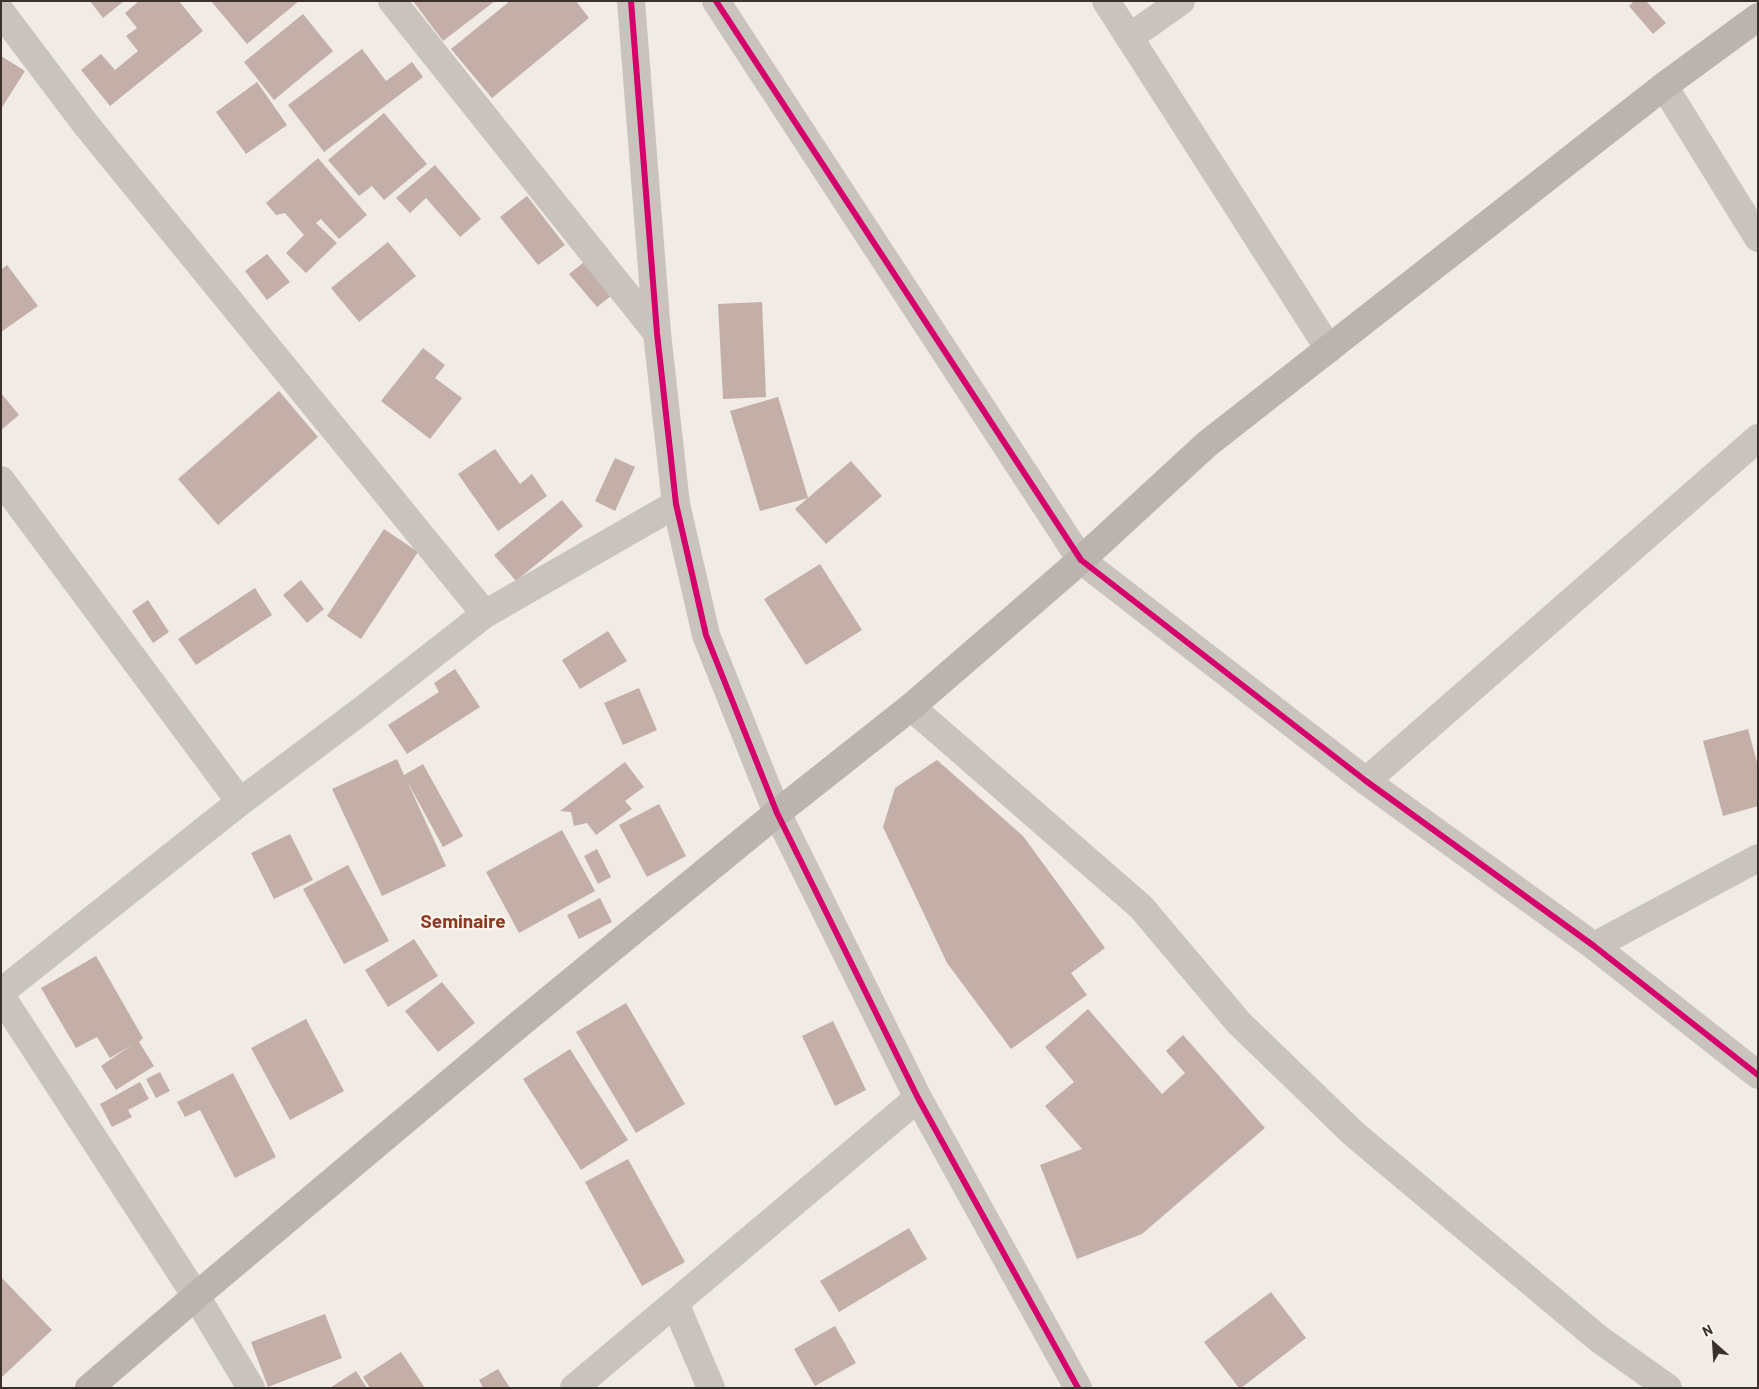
<!DOCTYPE html>
<style>
body{margin:0}
#map{position:relative;width:1759px;height:1389px;overflow:hidden;background:#f0ebe5;font-family:Barlow,sans-serif}
canvas{display:block}
.frame{position:absolute;inset:0;border:2px solid #3b302b;pointer-events:none}
.north{position:absolute;left:1689px;top:1319px;width:50px;height:50px;-webkit-text-stroke:4px #fbf5ee;paint-order:stroke;rotate:334deg;font-size:14px;font-weight:700;line-height:20px;text-align:center;color:#3b302b}
.north::after{content:'';display:block;margin:auto;width:18px;height:22px;background:#3b302b;clip-path:polygon(50% 0,100% 100%,50% 72%,0 100%)}
</style>
<div id="map">
<canvas width="1759" height="1389"></canvas>
<div class="frame"></div>
<div class="north">N</div>
</div>
<script>
const context = document.querySelector('canvas').getContext('2d');
context.lineJoin = 'round';
function fillPath(path, color) {
  context.fillStyle = color;
  context.fill(path, 'evenodd');
}
function trace(path, color, width, dash) {
  context.strokeStyle = color;
  context.lineWidth = width;
  context.lineCap = dash ? 'butt' : 'round';
  context.setLineDash(dash || []);
  context.stroke(path);
}
function label(font, color, halo, rows, align = 'center') {
  context.font = font + ' Barlow,sans-serif';
  context.lineWidth = 4.5;
  context.setLineDash([]);
  context.textBaseline = 'middle';
  context.strokeStyle = halo;
  context.fillStyle = color;
  for (const [text, x, y, turn = 0] of rows) {
    context.save();
    context.translate(x, y);
    context.rotate((+turn || 0) * Math.PI / 180);
    context.textAlign = isNaN(turn) ? turn : align;
    if (halo) context.strokeText(text, 0, 0);
    context.fillText(text, 0, 0);
    context.restore();
  }
}
const building = new Path2D(`
 M90 1H124L103 18Z
 M139 1H179L203 31 110 106 81 70 101 54 115 70 138 51 126 36 137 28 125 13Z
 M211 1H299L247 44Z
 M413 1H495L443 41Z
 M510 1H576L589 18 492 98 451 49Z
 M1634 1H1646L1666 23 1653 34 1629 6Z
 M303 14 333 51 274 100 244 62Z
 M362 49 386 81 412 62 423 77 324 152 288 105Z
 M1 56 25 71 1 109Z
 M257 82 287 125 246 154 216 112Z
 M384 113 427 164 384 200 372 186 359 196 328 160Z
 M318 158 367 215 339 239 321 219 316 223 337 243 306 273 286 253 304 235 285 213 276 215 266 203Z
 M435 165 481 219 460 237 426 198 410 213 396 198Z
 M527 196 565 245 538 265 500 217Z
 M388 242 416 276 359 322 331 288Z
 M267 254 290 282 267 300 245 271Z
 M588 259 616 292 597 307 569 274Z
 M7 265 38 306 1 332V270Z
 M762 302 766 397 723 399 718 304Z
 M423 348 445 365 435 378 462 398 430 439 381 401Z
 M279 391 318 437 218 525 178 479Z
 M1 393 19 415 1 430Z
 M778 397 808 498 760 511 730 411Z
 M495 449 520 484 532 474 547 496 498 531 458 474Z
 M615 458 635 467 615 511 595 501Z
 M851 461 882 496 826 544 795 509Z
 M562 500 583 526 516 581 494 555Z
 M384 529 418 552 361 639 327 616Z
 M820 564 862 630 806 665 764 599Z
 M301 580 324 609 307 623 283 595Z
 M255 588 272 615 196 665 178 639Z
 M148 600 169 632 153 643 132 611Z
 M608 631 627 661 580 689 562 660Z
 M455 669 480 707 407 754 388 725 439 692 434 683Z
 M639 688 657 730 623 745 604 703Z
 M1748 729 1758 766V806L1723 816 1703 741Z
 M397 759 404 775 423 764 463 836 443 847 407 781 446 866 382 896 332 789Z
 M937 760 1023 836 1105 948 1071 973 1087 995 1011 1049 947 963 883 827 895 788Z
 M625 762 644 787 625 801 632 809 596 835 587 823 574 826 571 812 560 811Z
 M659 804 686 856 647 877 619 825Z
 M562 830 595 891 519 933 486 872Z
 M290 834 313 880 274 899 251 853Z
 M597 849 611 877 598 884 584 856Z
 M348 865 389 941 344 964 303 889Z
 M600 898 612 922 579 939 567 915Z
 M414 939 438 976 388 1007 365 970Z
 M96 956 143 1038 139 1042 154 1066 116 1090 101 1066 132 1045 110 1058 97 1037 76 1048 41 988Z
 M442 982 475 1023 438 1052 405 1011Z
 M626 1003 685 1104 636 1133 576 1032Z
 M1088 1009 1162 1094 1185 1073 1166 1051 1183 1035 1265 1128 1142 1234 1077 1259 1040 1165 1082 1149 1045 1106 1074 1082 1045 1047Z
 M306 1019 344 1091 290 1120 251 1048Z
 M833 1021 866 1090 835 1106 802 1036Z
 M570 1049 628 1140 581 1170 523 1079Z
 M160 1072 170 1091 156 1098 146 1079Z
 M233 1073 276 1157 235 1178 200 1110 185 1117 177 1102Z
 M140 1082 149 1099 128 1110 132 1117 112 1127 100 1104Z
 M628 1159 685 1262 642 1286 585 1182Z
 M909 1228 927 1259 839 1312 820 1281Z
 M1 1277 52 1330 1 1378Z
 M1271 1292 1306 1338 1241 1388H1239L1204 1342Z
 M325 1314 342 1358 268 1387 251 1342Z
 M835 1326 856 1363 815 1386 794 1349Z
 M401 1352 425 1388H370L363 1377Z
 M498 1369 510 1388H483L479 1380Z
 M356 1371 367 1388H330Z`);
const minor = new Path2D(`
 M392 1 657 333
 M716 1 1081 560 1366 781 1594 946 1758 1075
 M1106 1 1329 349
 M1 12 87 126 485 614
 M1130 37 1181 1
 M1664 86 1758 238
 M1 480 240 802
 M911 707 1141 907 1239 1023 1354 1134 1599 1339 1668 1388
 M1366 781 1758 438
 M1594 946 1758 858
 M1 992 240 802 361 711 485 614 676 504
 M1 996 196 1296 251 1388
 M675 1303 711 1388
 M574 1388 918 1098`);
const tertiary = new Path2D(`
 M631 1 657 333 676 504 706 635 777 813 918 1098 1078 1388`);
const secondary = new Path2D(`
 M89 1388 196 1296 522 1022 777 813 911 707 1081 560 1207 444 1664 86 1758 17`);
const cycleway = new Path2D(`
 M631 1 657 333 676 504 706 635 777 813 918 1098 1078 1388
 M716 1 1081 560 1366 781 1594 946 1758 1075`);
const districtNames = [
 ["Seminaire",463,922]
];
fillPath(building, '#c3afa7');
trace(minor, '#c9c3be', 28);
trace(tertiary, '#c9c3be', 28);
trace(secondary, '#bab3ae', 28);
trace(cycleway, '#d6006c', 6);
label('bold 19px', '#8c3b22', '#fbf5ee', districtNames);
</script>
